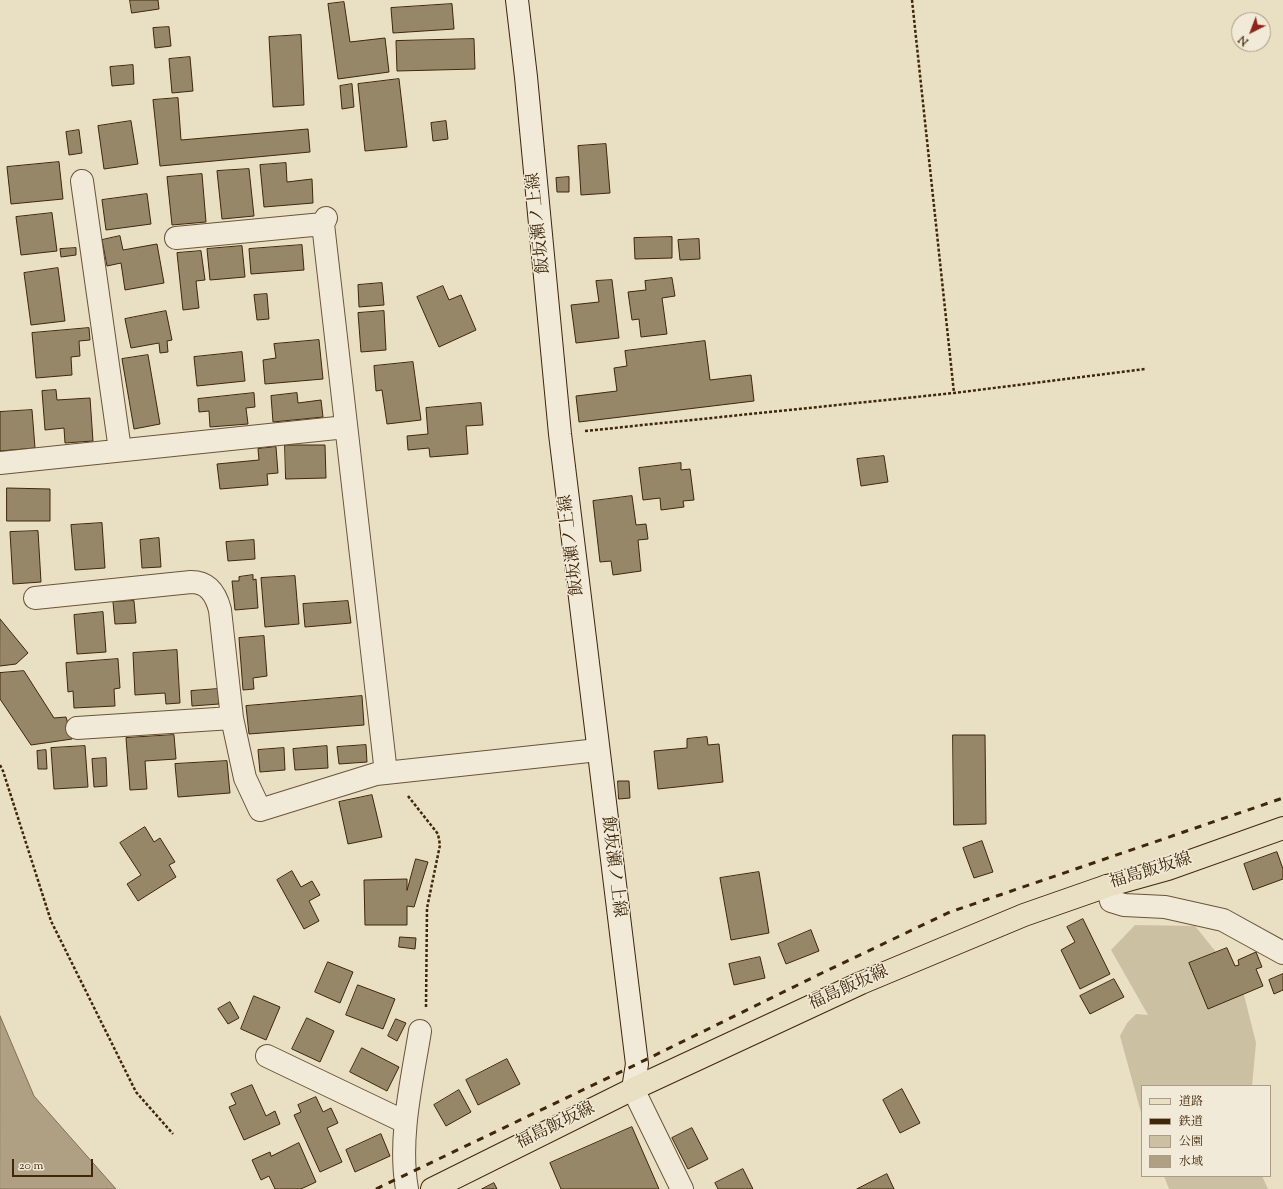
<!DOCTYPE html>
<meta charset="utf-8">
<style>
body{margin:0}
#map{position:relative;width:1283px;height:1189px;overflow:hidden;background:#e9dfc3;font-family:"Sorts Mill Goudy","Noto Serif JP",serif}
canvas{display:block}
.legend{position:absolute;left:1141px;top:1085px;width:130px;height:92px;box-sizing:border-box;background:#f1ead8;border:1px solid #aa9c85;margin:0;padding:5px 7px;list-style:none;font-size:12px;color:#3f2708}
.legend li{display:flex;align-items:center;gap:8px;height:20px}
.legend b{width:20px;border:1px solid #aa9c85}
.north{position:absolute;left:1231px;top:12px;width:40px;height:40px;box-sizing:border-box;background:#f1ead8;border:1px solid #aa9c85;border-radius:50%;rotate:222deg;font-size:11px;font-weight:700;line-height:16px;text-align:center;color:#3f2708}
.north::after{content:'';display:block;margin:auto;width:14px;height:18px;background:#8f2418;clip-path:polygon(50% 0,100% 100%,50% 72%,0 100%)}
.scale{position:absolute;left:12px;top:1159px;width:81px;height:18px;box-sizing:border-box;border:2px solid #3f2708;border-top:0;padding-left:5px;font-size:12px;line-height:14px;white-space:nowrap;color:#3f2708;-webkit-text-stroke:3px #f1ead8;paint-order:stroke}
</style>
<div id="map">
<canvas width="1283" height="1189"></canvas>
<ul class="legend">
<li><b style="height:5px;background:#e9dfc3"></b>道路</li>
<li><b style="height:5px;background:#3f2708"></b>鉄道</li>
<li><b style="height:11px;background:#ccc0a3"></b>公園</li>
<li><b style="height:11px;background:#afa083"></b>水域</li>
</ul>
<div class="north">N</div>
<div class="scale">20 m</div>
</div>
<script>
const context = document.querySelector('canvas').getContext('2d');
context.lineJoin = 'round';
function fillPath(path, color) {
  context.fillStyle = color;
  context.fill(path, 'evenodd');
}
function trace(path, color, width, dash) {
  context.strokeStyle = color;
  context.lineWidth = width;
  context.lineCap = dash ? 'butt' : 'round';
  context.setLineDash(dash || []);
  context.stroke(path);
}
function label(font, color, halo, rows, align = 'center') {
  context.font = font + ' "Sorts Mill Goudy","Noto Serif JP",serif';
  context.lineWidth = 3;
  context.setLineDash([]);
  context.textBaseline = 'middle';
  context.strokeStyle = halo;
  context.fillStyle = color;
  for (const [text, x, y, turn = 0] of rows) {
    context.save();
    context.translate(x, y);
    context.rotate((+turn || 0) * Math.PI / 180);
    context.textAlign = isNaN(turn) ? turn : align;
    if (halo) context.strokeText(text, 0, 0);
    context.fillText(text, 0, 0);
    context.restore();
  }
}
const green = new Path2D(`
 M1135 925 1195 926 1241 983 1256 1043 1252 1086H1142V1116L1120 1036 1127 1023 1136 1014 1148 1015 1111 950Z
 M1164 1176H1262L1268 1189H1169Z`);
const water = new Path2D(`
 M0 1016 34 1096 116 1189H0Z`);
const building = new Path2D(`
 M130 0H158L159 9 132 13Z
 M344 2 350 42 385 38 389 72 338 79 328 4Z
 M452 4 454 29 393 33 391 8Z
 M169 27 171 46 155 48 153 28Z
 M301 35 304 105 273 107 269 37Z
 M474 39 475 69 397 71 396 41Z
 M190 57 193 91 172 93 169 59Z
 M133 65 134 84 112 86 110 67Z
 M399 79 407 147 365 151 358 84Z
 M352 84 354 107 342 109 340 86Z
 M178 98 181 140 308 129 310 152 160 166 153 100Z
 M131 121 138 164 104 169 98 126Z
 M446 121 448 139 433 141 431 123Z
 M79 130 82 153 69 155 66 132Z
 M606 144 610 193 581 195 578 146Z
 M59 162 63 199 11 204 7 167Z
 M286 163 287 182 312 179 313 203 264 207 260 165Z
 M249 169 254 216 222 219 217 171Z
 M202 174 206 222 172 225 167 177Z
 M569 177V192H557L556 178Z
 M147 194 151 224 106 230 102 200Z
 M52 213 57 251 21 255 16 217Z
 M120 236 123 250 157 244 164 283 125 290 121 263 107 266 102 240Z
 M672 237V258L635 259 634 238Z
 M699 239 700 259 680 260 678 240Z
 M302 245 304 270 251 274 249 249Z
 M242 246 245 277 210 280 207 249Z
 M76 248V255L61 257 60 249Z
 M201 251 205 280 196 281 199 308 183 310 177 253Z
 M58 268 65 321 31 325 24 273Z
 M672 278 675 296 662 298 667 334 641 337 639 319 632 320 628 292 646 290 645 281Z
 M612 280 619 338 576 343 571 305 599 302 596 281Z
 M382 283 384 305 359 307 358 285Z
 M443 286 449 300 461 295 476 330 439 347 417 297Z
 M267 294 269 319 257 320 254 295Z
 M166 311 172 340 167 341 168 352 160 353 159 343 131 348 125 319Z
 M384 311 386 350 361 352 358 313Z
 M89 328 90 340 79 341 80 356 71 357 72 375 36 378 32 333Z
 M319 340 323 379 265 384 263 360 276 358 274 344Z
 M705 341 710 380 751 375 754 401 579 422 576 396 617 391 614 368 627 366 625 351Z
 M242 352 245 381 197 386 194 357Z
 M148 355 160 424 134 429 122 359Z
 M413 362 421 420 387 424 382 390 376 391 374 366Z
 M56 390 57 400 90 398 93 441 65 443 64 428 45 430 42 391Z
 M254 393 255 407 246 408 248 424 210 427 209 411 199 412 198 399Z
 M297 393 298 403 321 400 323 417 273 422 271 396Z
 M481 403 483 425 466 426 468 454 430 457 429 448 408 450 407 436 428 434 426 408Z
 M32 410 35 448 0 451V412Z
 M285 445H325L326 478 286 479Z
 M276 447 278 473 267 474 268 485 220 489 217 464 259 460 258 449Z
 M884 456 888 482 861 486 857 459Z
 M681 463V470L690 469 694 500 683 501 684 507 661 510 660 498 643 500 639 468Z
 M7 488 50 489V521H7Z
 M632 496 636 525 646 524 648 539 638 540 641 571 613 575 611 561 600 562 593 501Z
 M102 523 105 568 75 570 71 525Z
 M38 531 41 582 13 584 10 532Z
 M159 538 161 567 142 568 140 540Z
 M254 540 255 559 228 561 226 542Z
 M253 575V580L256 579 258 608 235 610 232 581H239V577Z
 M295 576 299 624 265 627 261 578Z
 M134 601 136 623 115 624 113 602Z
 M348 601 351 623 305 627 303 604Z
 M103 612 106 652 77 654 74 615Z
 M0 619 28 653 16 664 0 666Z
 M264 636 267 676 253 678 254 689 243 690 239 638Z
 M177 650 180 703 166 704 165 693 135 695 133 653Z
 M118 659 120 688 114 689 115 706 74 708 73 691 68 692 66 663Z
 M24 671 54 718 66 717 72 739 31 745 0 699V673Z
 M218 689 219 704 192 706 191 691Z
 M362 696 364 725 249 734 246 706Z
 M174 735 176 759 145 761 147 789 130 790 126 738Z
 M953 735H985L986 824 954 825Z
 M707 737 708 745 719 744 723 782 658 789 654 751 687 748V739Z
 M366 745 367 762 339 764 337 747Z
 M85 746 88 787 54 789 51 748Z
 M327 746 328 768 295 770 293 749Z
 M284 748 285 770 260 772 258 750Z
 M46 750 47 769H38L37 751Z
 M106 758 107 786 94 787 92 759Z
 M227 761 230 793 178 797 175 764Z
 M618 781H629L630 798 619 799Z
 M372 795 382 837 348 844 339 802Z
 M145 827 154 842 160 838 175 862 169 865 176 877 138 901 127 884 141 875 120 843Z
 M982 841 993 872 974 878 963 848Z
 M1277 852 1283 869V879L1253 890 1244 864Z
 M416 859 428 862 414 907 407 906V925H365L364 880 407 879V890Z
 M292 871 301 887 312 881 320 895 309 901 319 921 304 929 277 880Z
 M759 872 769 933 731 940 720 878Z
 M1083 919 1110 974 1080 989 1061 950 1075 942 1067 927Z
 M811 930 819 951 786 964 778 944Z
 M400 937 416 938 415 949 399 947Z
 M1227 948 1235 966 1239 965 1238 960 1256 952 1262 967 1256 969 1263 986 1208 1009 1189 963Z
 M760 957 765 978 734 985 729 964Z
 M328 962 353 972 340 1003 315 992Z
 M1283 974V990L1274 994 1269 980Z
 M1114 979 1124 997 1090 1014 1080 996Z
 M358 985 395 999 383 1029 346 1015Z
 M254 996 280 1007 266 1040 241 1029Z
 M230 1002 239 1018 228 1024 218 1009Z
 M307 1018 334 1031 320 1062 292 1049Z
 M396 1019 406 1023 397 1041 388 1036Z
 M362 1048 399 1067 387 1091 350 1072Z
 M507 1059 520 1084 478 1105 466 1080Z
 M252 1085 266 1116 275 1111 280 1124 244 1140 229 1107 236 1104 231 1094Z
 M902 1089 920 1123 900 1133 883 1100Z
 M459 1090 471 1112 446 1126 434 1105Z
 M316 1097 323 1112 331 1108 338 1123 327 1128 342 1162 320 1172 294 1115 301 1112 298 1105Z
 M632 1127 659 1189H561L550 1163Z
 M692 1128 708 1159 688 1169 672 1138Z
 M381 1134 390 1156 355 1172 346 1150Z
 M299 1143 316 1182 301 1189H275L269 1176 261 1180 252 1160 270 1152 271 1156Z
 M743 1169 753 1189H718L715 1183Z
 M887 1174 894 1189H857Z
 M494 1183 497 1189H482Z`);
const path = new Path2D(`
 M912 0 954 393
 M585 431 954 393 1145 369
 M0 765 3 771 51 921 136 1092 173 1134
 M408 796 438 834 440 845 427 908 426 1007`);
const minor = new Path2D(`
 M82 181 120 450
 M326 218 323 224 386 773
 M176 238 323 224
 M0 463 346 427
 M35 598 191 582C208 582 216 594 220 610L232 718 245 778 260 810 376 774 598 750
 M77 728 232 718
 M1107 886 1111 901 1124 905 1165 907 1223 920 1283 953
 M267 1056 405 1122
 M633 1089 682 1189
 M407 1189C398 1139 412 1081 420 1031`);
const secondary = new Path2D(`
 M517 0 526 77 560 434 637 1064 633 1089`);
const primary = new Path2D(`
 M432 1189 633 1089 861 983 1024 915 1107 886 1168 869 1283 828`);
const rail = new Path2D(`
 M376 1189 637 1064 822 973 950 912 1283 798`);
const streetNames = [
 ["飯坂瀬ノ上線",540,223,-96],
 ["飯坂瀬ノ上線",573,545,-97],
 ["飯坂瀬ノ上線",612,867,83],
 ["福島飯坂線",1151,872,-17],
 ["福島飯坂線",849,989,-24],
 ["福島飯坂線",556,1127,-26]
];
fillPath(green, '#ccc0a3');
fillPath(water, '#afa083');
trace(water, '#827052', 1);
fillPath(building, '#978769');
trace(building, '#3f2708', 1);
trace(minor, '#6a5537', 24);
trace(secondary, '#3f2708', 24);
trace(primary, '#3f2708', 24);
trace(path, '#3f2708', 2.5, [3, 2]);
trace(minor, '#f1ead8', 22);
trace(secondary, '#f1ead8', 22);
trace(primary, '#e9dfc3', 22);
trace(rail, '#3f2708', 3, [7, 7]);
label('17px', '#3f2708', '#f1ead8', streetNames);
</script>
